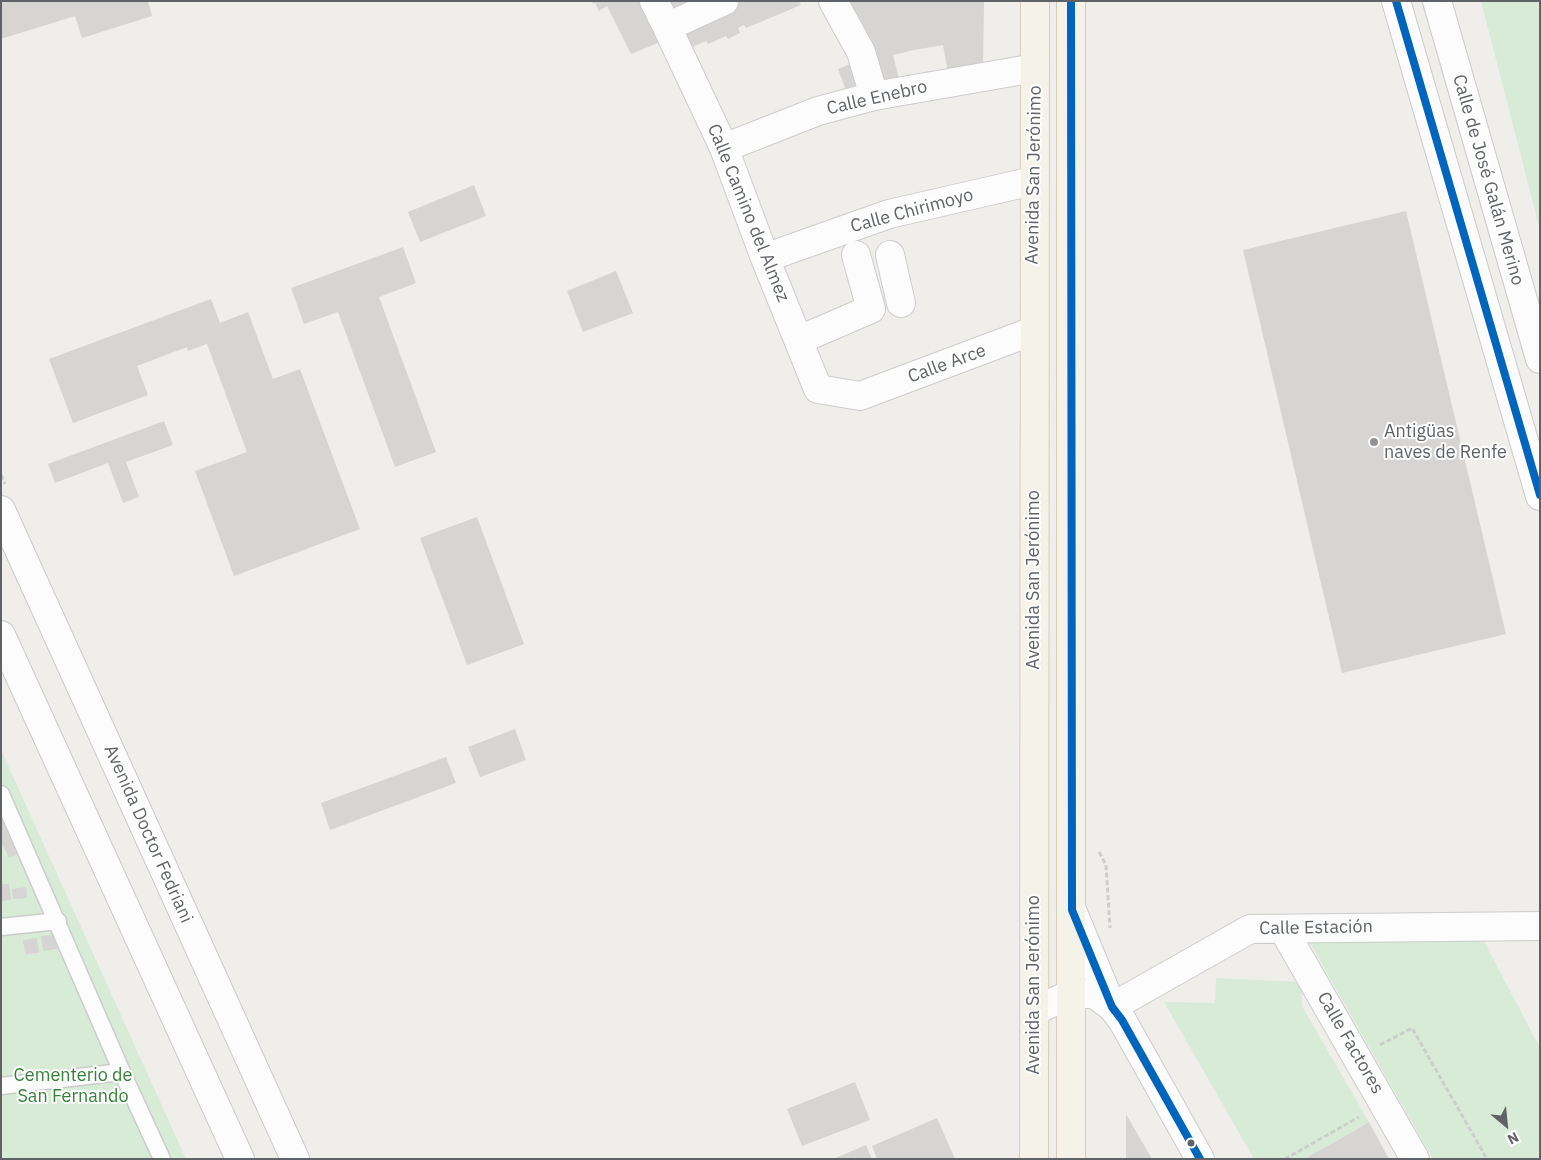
<!DOCTYPE html>
<meta charset="utf-8">
<style>
body{margin:0}
#map{position:relative;width:1541px;height:1160px;overflow:hidden;background:#efeeea;font-family:"IBM Plex Sans",sans-serif}
canvas{display:block}
.frame{position:absolute;inset:0;border:2px solid #5f6368;pointer-events:none}
.north{position:absolute;left:1481px;top:1100px;width:50px;height:50px;-webkit-text-stroke:4px #fff;paint-order:stroke;rotate:152deg;font-size:14px;font-weight:700;line-height:20px;text-align:center;color:#5f6368}
.north::after{content:'';display:block;margin:auto;width:18px;height:22px;background:#5f6368;clip-path:polygon(50% 0,100% 100%,50% 72%,0 100%)}
</style>
<div id="map">
<canvas width="1541" height="1160"></canvas>
<div class="frame"></div>
<div class="north">N</div>
</div>
<script>
const context = document.querySelector('canvas').getContext('2d');
context.lineJoin = 'round';
function fillPath(path, color) {
  context.fillStyle = color;
  context.fill(path, 'evenodd');
}
function trace(path, color, width, dash) {
  context.strokeStyle = color;
  context.lineWidth = width;
  context.lineCap = dash ? 'butt' : 'round';
  context.setLineDash(dash || []);
  context.stroke(path);
}
function label(font, color, halo, rows, align = 'center') {
  context.font = font + ' "IBM Plex Sans",sans-serif';
  context.lineWidth = 4;
  context.setLineDash([]);
  context.textBaseline = 'middle';
  context.strokeStyle = halo;
  context.fillStyle = color;
  for (const [text, x, y, turn = 0] of rows) {
    context.save();
    context.translate(x, y);
    context.rotate((+turn || 0) * Math.PI / 180);
    context.textAlign = isNaN(turn) ? turn : align;
    if (halo) context.strokeText(text, 0, 0);
    context.fillText(text, 0, 0);
    context.restore();
  }
}
const green = new Path2D(`
 M1481 1H1540V230Z
 M1 750 186 1159H1Z
 M1303 931 1479 932 1540 1048V1159H1433Z
 M1216 978 1302 982V1006L1369 1122 1304 1159H1254L1164 1002 1215 1003Z`);
const building = new Path2D(`
 M1 1H148L152 16 82 38 75 16 1 39Z
 M592 1H644L663 41 631 54 607 6 599 11 595 3 593 4Z
 M665 1H714L673 19Z
 M735 1H799L801 5 746 28 744 25 738 28 740 33 728 39 726 36 708 44 706 41 690 48 680 27Z
 M837 1H984L983 66 948 73 943 45 914 50 893 55 900 83 879 88 858 17 846 21Z
 M855 62 864 83 846 90 838 69Z
 M474 185 486 216 420 242 408 212Z
 M1406 211 1506 634 1342 673 1243 250Z
 M403 247 416 283 379 297 436 452 395 467 338 312 304 324 291 288Z
 M616 271 633 313 583 332 567 291Z
 M211 299 220 323 248 312 273 379 300 369 360 529 234 576 195 471 247 452 207 344 188 351 187 347 137 366 148 395 73 423 49 359Z
 M164 421 173 445 126 462 139 497 123 503 108 463 55 483 48 464Z
 M477 517 524 644 467 665 420 538Z
 M515 729 526 760 480 777 468 747Z
 M446 757 456 783 330 830 321 803Z
 M1 818 17 854 9 858 1 841Z
 M1 884H9L11 900 1 901Z
 M26 887 27 898 13 899 12 889Z
 M55 935 57 949 43 951 41 936Z
 M37 938 39 953 25 954 23 940Z
 M855 1082 870 1120 802 1146 787 1109Z
 M1126 1114 1152 1159H1126Z
 M937 1118 955 1159H877L872 1146Z
 M1369 1122 1389 1159H1304L1352 1132Z
 M866 1145 872 1159H833Z`);
const path = new Path2D(`
 M1 475 5 484
 M1099 852 1106 865 1110 928
 M1380 1045 1412 1028 1487 1159
 M1285 1159 1359 1117`);
const lane = new Path2D(`
 M1 794 122 1072 162 1159
 M1 927 58 921
 M1 1086 122 1072`);
const street = new Path2D(`
 M654 1 667 27 724 148 765 258 818 389 860 396 1033 331
 M833 1 861 52 874 96
 M667 27 724 1
 M724 148 818 111 874 96 1035 68
 M890 255 901 303
 M765 258 889 214 1033 181
 M799 340 871 309 856 255
 M1072 910 1112 1007 1122 1020 1200 1159
 M1283 929 1415 1159
 M1034 1011 1071 994H1094L1112 1007 1250 929 1540 926`);
const secondary = new Path2D(`
 M1396 1 1540 496
 M1437 1 1540 359
 M1 510 295 1159
 M1 635 240 1159`);
const primary = new Path2D(`
 M1071 1V1159
 M1034 1159 1035 1`);
const bus1 = new Path2D(`
 M1071 1 1072 910 1112 1007 1122 1020 1200 1159
 M1396 1 1540 495`);
const markers = [
 [1374,442,5,"#919496"],
 [1191,1143,4.5,"#5f6368"]
];
const streetNames = [
 ["Calle Enebro",877,98,-13],
 ["Avenida San Jerónimo",1034,175,-89],
 ["Calle de José Galán Merino",1488,180,74],
 ["Calle Chirimoyo",912,211,-15],
 ["Calle Camino del Almez",748,213,68],
 ["Calle Arce",947,364,-20],
 ["Avenida San Jerónimo",1034,580,-90],
 ["Avenida Doctor Fedriani",148,834,66],
 ["Calle Estación",1316,928,-1],
 ["Avenida San Jerónimo",1034,985,-90],
 ["Calle Factores",1350,1043,60]
];
const poiNames = [
 ["Antigüas",1384,432],
 ["naves de Renfe",1384,453]
];
const parkNames = [
 ["Cementerio de",73,1076],
 ["San Fernando",73,1097]
];
fillPath(green, '#d8ebd6');
fillPath(building, '#d6d5d3');
trace(lane, '#cbcccc', 19);
trace(street, '#cbcccc', 30);
trace(secondary, '#cacacb', 30);
trace(primary, '#d7ceb8', 30);
trace(path, '#cacfcc', 3, [5, 2.5]);
trace(lane, '#fdfcfc', 16);
trace(street, '#fdfcfc', 28);
trace(secondary, '#fdfcfc', 28);
trace(primary, '#f4f2e9', 28);
trace(bus1, '#0065bd', 8);
for (const [x, y, r, color] of markers) {
  const dot = new Path2D();
  dot.arc(x, y, r, 0, 2 * Math.PI);
  context.fillStyle = color;
  context.fill(dot);
  trace(dot, '#fff', 2);
}
label('18px', '#5f6368', '#fff', streetNames);
label('18px', '#5f6368', '#fff', poiNames, 'left');
label('18px', '#348238', '#fff', parkNames);
</script>
